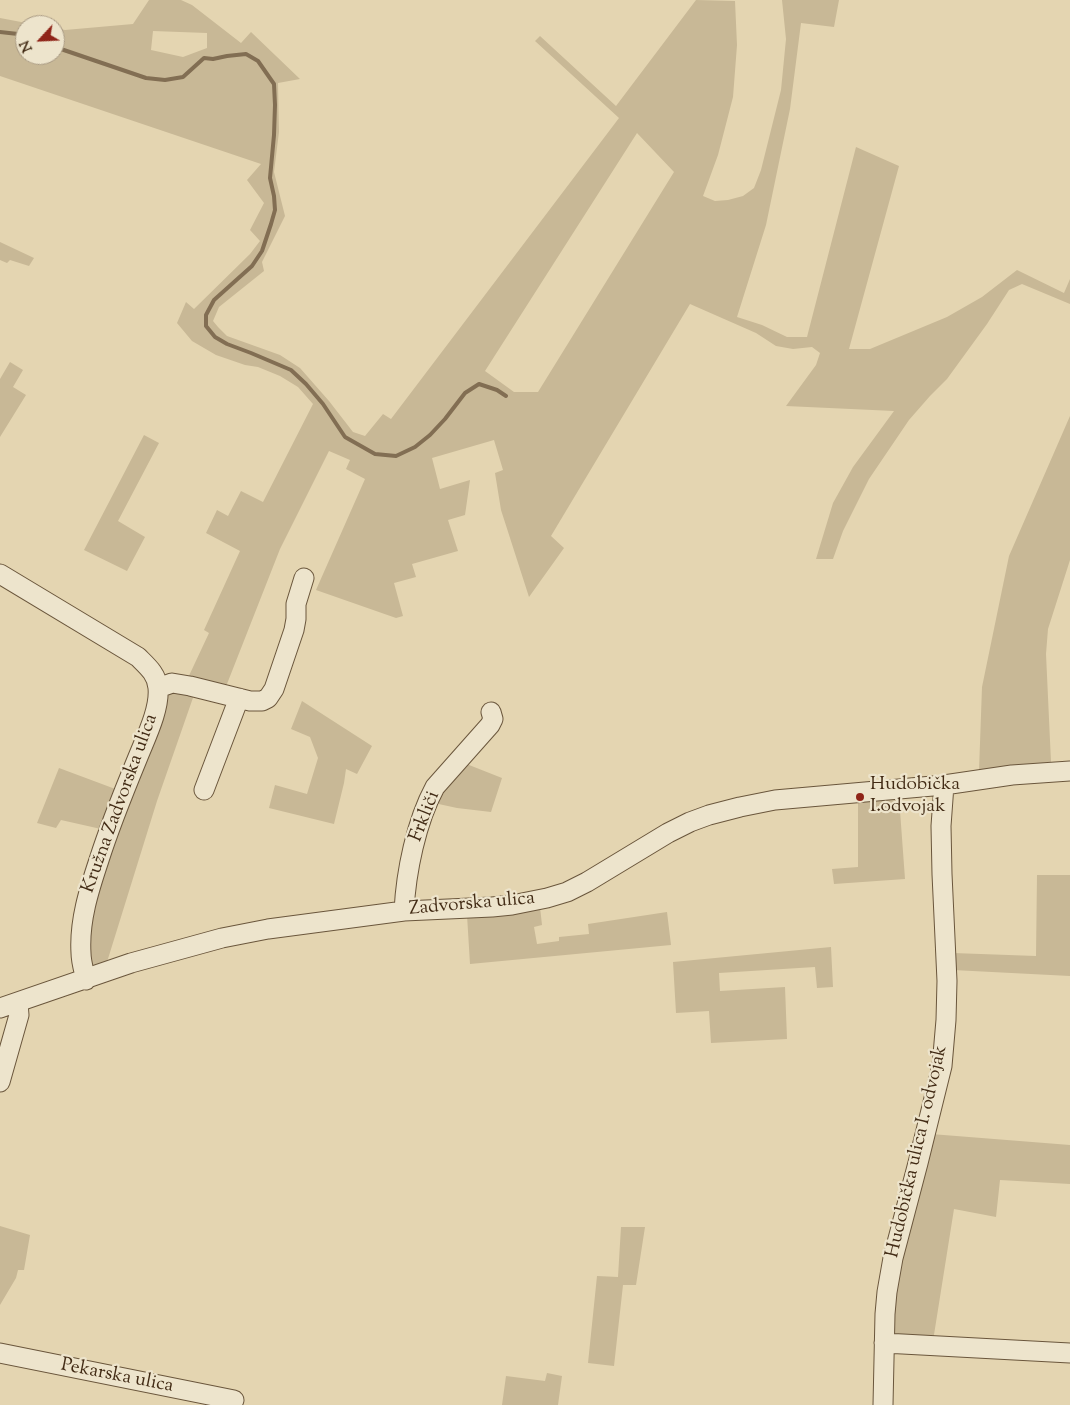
<!DOCTYPE html>
<meta charset="utf-8">
<style>
body{margin:0}
#map{position:relative;width:1070px;height:1405px;overflow:hidden;background:#e4d5b1;font-family:"Sorts Mill Goudy",serif}
canvas{display:block}
.north{position:absolute;left:15px;top:15px;width:50px;height:50px;box-sizing:border-box;background:#ede4cc;border:1px solid #a99a83;border-radius:50%;rotate:245deg;font-size:14px;font-weight:700;line-height:20px;text-align:center;color:#422b15}
.north::after{content:'';display:block;margin:auto;width:18px;height:22px;background:#8f2418;clip-path:polygon(50% 0,100% 100%,50% 72%,0 100%)}
</style>
<div id="map">
<canvas width="1070" height="1405"></canvas>
<div class="north">N</div>
</div>
<script>
const context = document.querySelector('canvas').getContext('2d');
context.lineJoin = 'round';
function fillPath(path, color) {
  context.fillStyle = color;
  context.fill(path, 'evenodd');
}
function trace(path, color, width, dash) {
  context.strokeStyle = color;
  context.lineWidth = width;
  context.lineCap = dash ? 'butt' : 'round';
  context.setLineDash(dash || []);
  context.stroke(path);
}
function label(font, color, halo, rows, align = 'center') {
  context.font = font + ' "Sorts Mill Goudy",serif';
  context.lineWidth = 4.5;
  context.setLineDash([]);
  context.textBaseline = 'middle';
  context.strokeStyle = halo;
  context.fillStyle = color;
  for (const [text, x, y, turn = 0] of rows) {
    context.save();
    context.translate(x, y);
    context.rotate((+turn || 0) * Math.PI / 180);
    context.textAlign = isNaN(turn) ? turn : align;
    if (halo) context.strokeText(text, 0, 0);
    context.fillText(text, 0, 0);
    context.restore();
  }
}
const green = new Path2D(`
 M149 0H181L192 5 241 43 251 32 300 79 278 83 279 132 274 172 285 216 262 262 264 271 219 307 213 321 218 327 227 336 280 355 300 368 329 401 353 432 365 436 383 414 391 419 619 118 535 41 540 36 616 106 696 0 735 1 737 45 733 97 718 155 703 196 715 201 728 200 743 196 754 188 761 170 781 90 786 39 782 0H839L834 27 801 23 790 109 766 225 737 317 762 325 787 337H807L856 147 899 166 849 349H870L947 317 982 297 1017 270 1064 293 1070 279V304L1022 284 1009 290 987 324 947 379 930 396 909 420 869 479 843 531 833 559H816L833 503 853 467 894 411 786 406 816 365 820 353 812 347 793 349 776 346 756 333 690 304 551 536 564 548 529 597 501 510 495 473 503 470 494 440 432 458 440 489 470 480 465 515 448 520 458 551 412 564 416 577 394 583 403 616 396 618 316 590 365 479 346 469 350 460 329 451 280 549 225 689 187 680 209 633 204 630 240 551 206 533 217 510 228 516 241 491 263 502 313 404 298 387 280 376 258 367 245 365 216 355 192 341 177 323 186 302 194 309 250 254 260 241 250 230 264 203 247 180 261 164 0 76V18L37 25H25V55H55V28L65 30 133 24ZM153 31 207 33V48L183 57 151 50ZM637 133 674 172 538 392H514L485 371Z
 M0 242 34 258 29 266 10 260 7 263 0 260Z
 M10 362 23 370 13 387 26 395 0 437V379Z
 M1070 416V560L1048 629 1046 654 1051 762 979 771 982 687 1009 556Z
 M144 435 159 443 118 521 145 537 127 571 84 550Z
 M169 691 195 692 157 801 107 962 92 967 88 934 97 885 166 695Z
 M302 701 372 746 357 774 346 769 344 783 334 824 269 808 275 785 307 794 318 758 310 737 291 729Z
 M464 763 502 778 491 812 457 808 434 803Z
 M59 768 118 790 101 829 61 820 56 828 37 823Z
 M899 797 905 879 834 884 832 869 858 867V800Z
 M1037 875H1070V976L953 970V953L1036 956Z
 M540 907 542 925 534 927 537 944 559 941V937L589 934 588 924 667 912 671 945 470 964 467 915Z
 M831 947 833 987 817 988 815 967 719 973 720 991 785 987 787 1039 711 1043 709 1011 676 1013 673 962Z
 M931 1134 1070 1145V1184L1000 1180 996 1217 954 1209 933 1341 894 1338 888 1314Z
 M0 1226 30 1235 24 1270H18L16 1278 0 1305Z
 M621 1227H645L636 1285H623L614 1366 588 1363 597 1276 618 1277Z
 M547 1373 562 1376 558 1405H502L506 1376 545 1381Z`);
const stream = new Path2D(`
 M0 32 18 34 25 36
 M55 47 146 78 165 80 183 77 204 58 213 59 227 56 246 54 258 61 274 84 275 105 274 135 270 178 274 196 275 210 271 224 262 251 252 266 214 300 206 315V326L215 337 227 344 251 353 291 370 306 384 323 404 345 437 375 454 396 456 415 447 430 435 445 419 465 393 479 384 497 390 506 396`);
const minor = new Path2D(`
 M0 574 138 657C147 666 157 674 158 688 160 709 146 737 138 757 124 791 110 825 99 860 89 890 79 921 81 953 81 962 84 971 86 980
 M158 688 172 683 190 686 250 701H262L268 698 274 689 294 630 296 619V604L304 578
 M204 790 239 698
 M404 911C406 872 416 822 435 787L490 725 493 719 491 712
 M0 1008 131 963 222 938 268 929 404 911 492 907 512 905 547 898 567 892 587 882 668 833 690 822 709 815 740 807 775 800 944 785 1012 775 1070 771
 M0 1082 19 1015 18 1003
 M884 1343 1070 1353
 M0 1353 234 1400
 M883 1405 885 1314 887 1292 893 1258 918 1163 942 1066 946 1020 947 981 942 874 941 826 944 785`);
const markers = [
 [860,797,5,"#8f2418"]
];
const poiNames = [
 ["Hudobička",870,786],
 ["I.odvojak",870,808]
];
const streetNames = [
 ["Kružna Zadvorska ulica",121,804,-70],
 ["Frkliči",426,817,-69],
 ["Zadvorska ulica",472,905,-5],
 ["Hudobička ulica I. odvojak",918,1152,-77],
 ["Pekarska ulica",117,1377,11]
];
fillPath(green, '#c8b896');
trace(stream, '#826e53', 4);
trace(minor, '#6a563c', 21);
trace(minor, '#ede4cc', 19);
for (const [x, y, r, color] of markers) {
  const dot = new Path2D();
  dot.arc(x, y, r, 0, 2 * Math.PI);
  context.fillStyle = color;
  context.fill(dot);
  trace(dot, '#ede4cc', 2);
}
label('19px', '#422b15', '#ede4cc', poiNames, 'left');
label('19px', '#422b15', '#ede4cc', streetNames);
</script>
